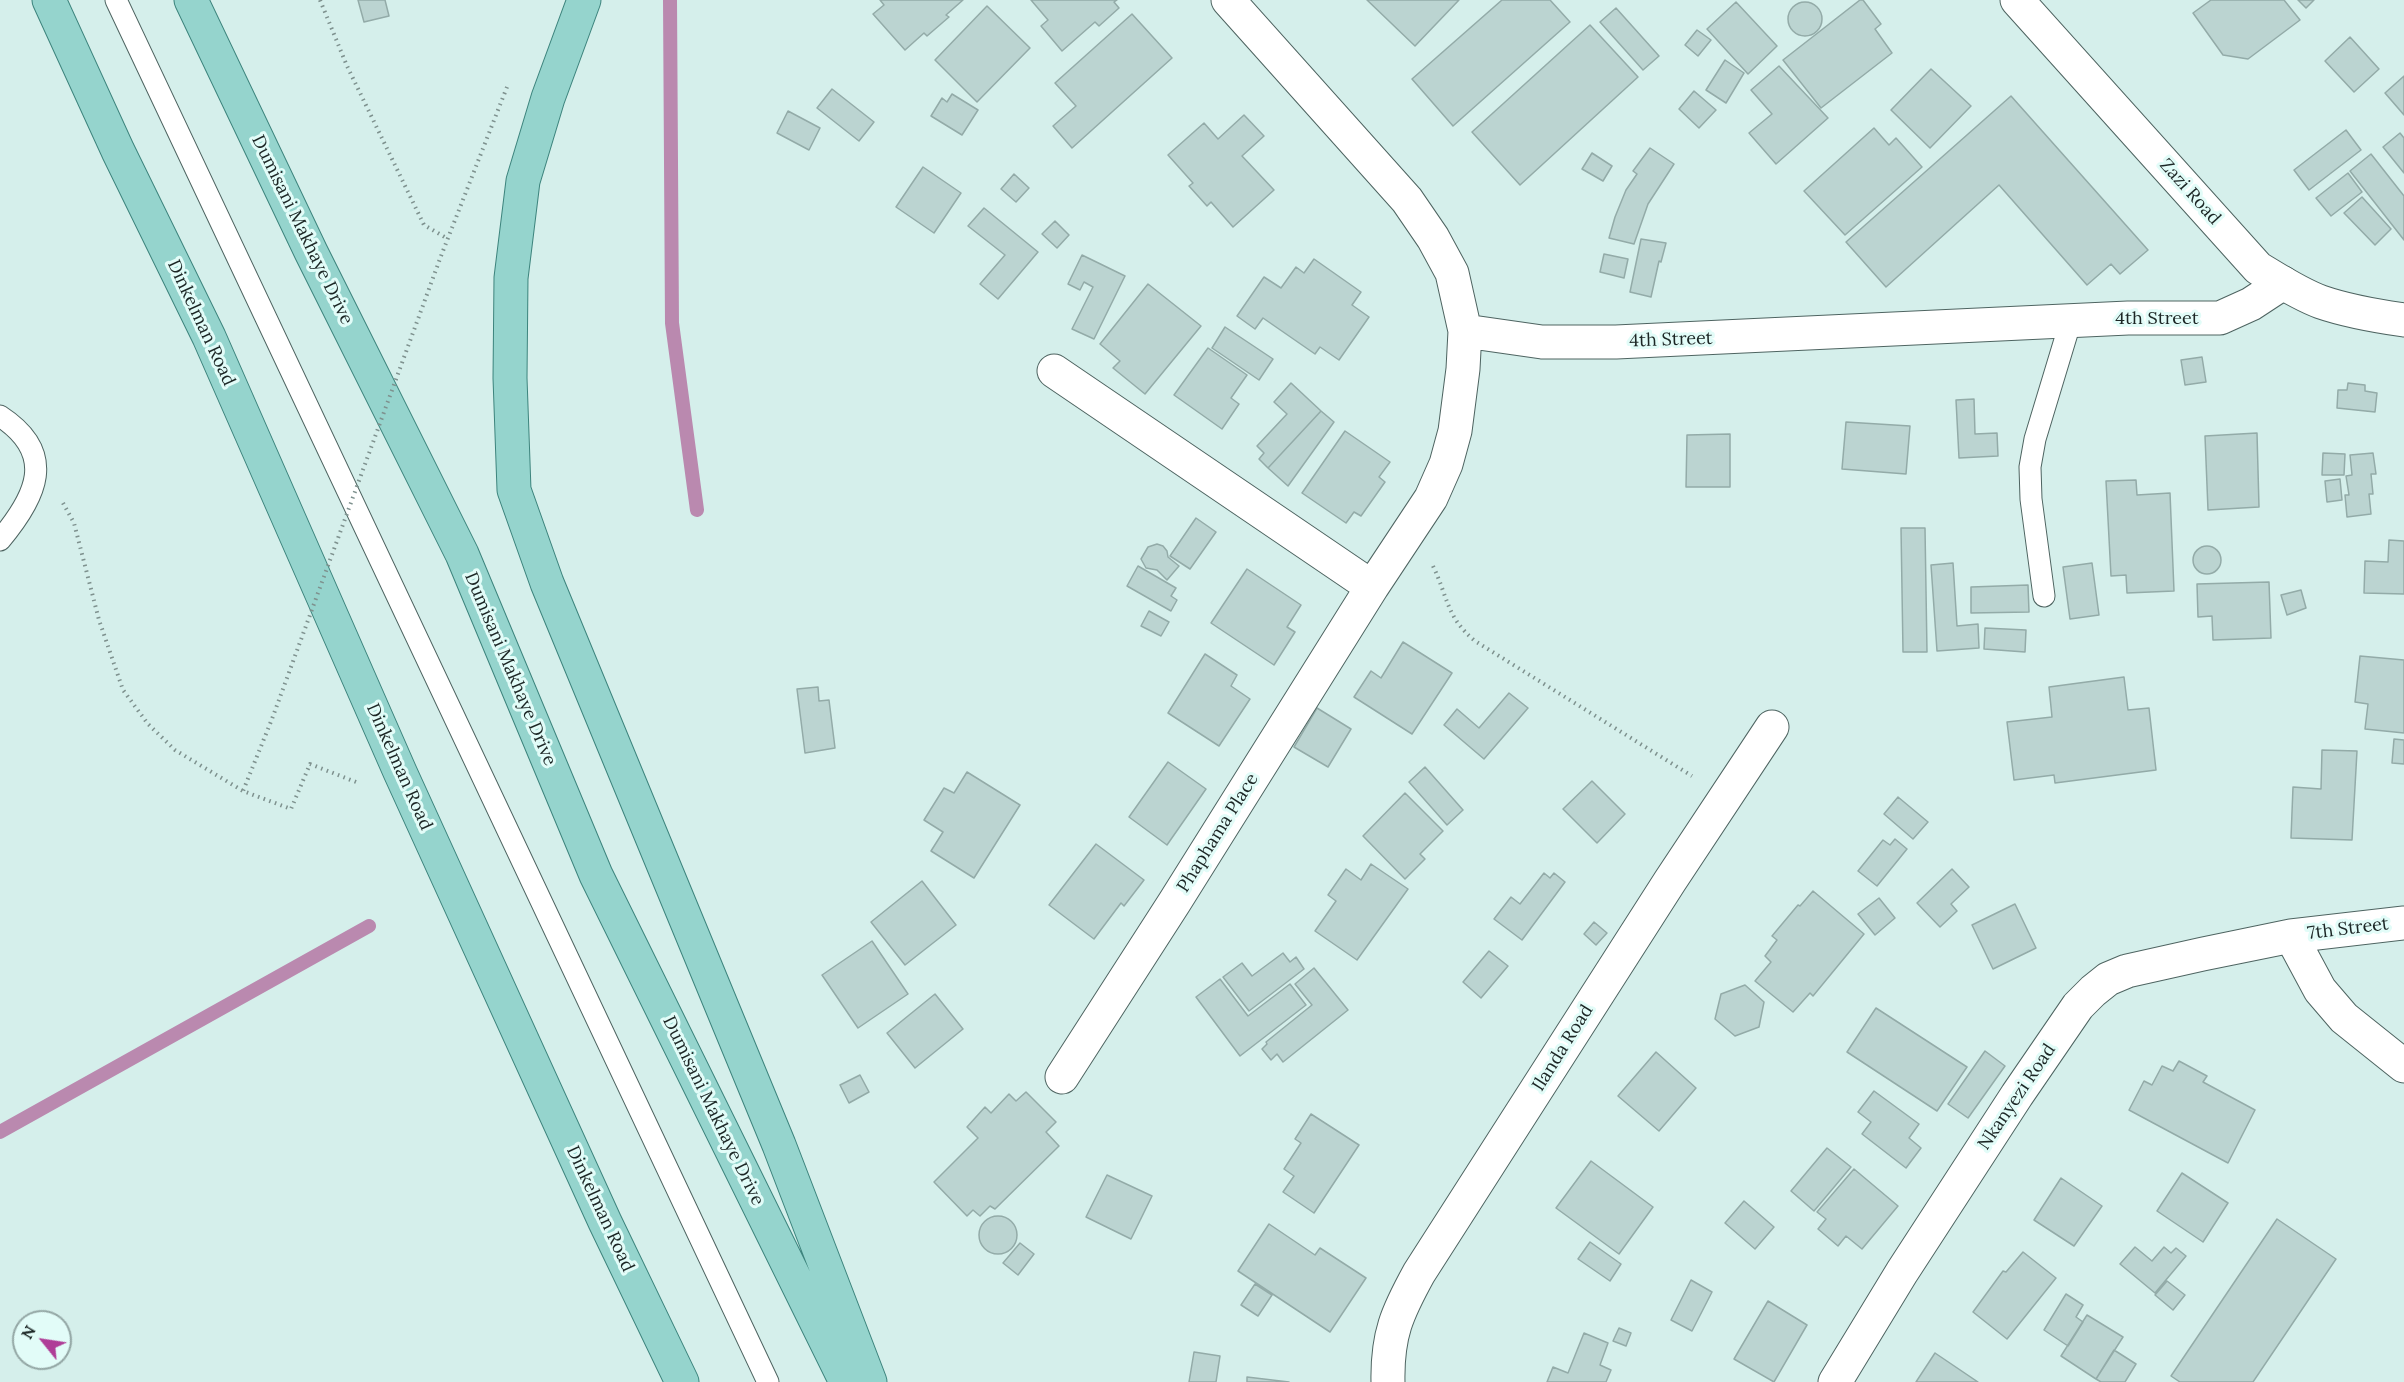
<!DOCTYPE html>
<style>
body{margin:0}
#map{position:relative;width:2404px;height:1382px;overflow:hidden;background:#d5efeb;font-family:Lora,serif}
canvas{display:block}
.north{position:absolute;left:12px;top:1310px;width:60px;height:60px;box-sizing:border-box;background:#e2fcf8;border:2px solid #93a6a4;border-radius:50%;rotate:300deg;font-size:16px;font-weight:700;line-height:24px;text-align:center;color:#1c2625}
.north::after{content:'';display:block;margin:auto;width:21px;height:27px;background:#af3d97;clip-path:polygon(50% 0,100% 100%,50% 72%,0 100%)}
</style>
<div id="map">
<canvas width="2404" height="1382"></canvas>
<div class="north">N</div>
</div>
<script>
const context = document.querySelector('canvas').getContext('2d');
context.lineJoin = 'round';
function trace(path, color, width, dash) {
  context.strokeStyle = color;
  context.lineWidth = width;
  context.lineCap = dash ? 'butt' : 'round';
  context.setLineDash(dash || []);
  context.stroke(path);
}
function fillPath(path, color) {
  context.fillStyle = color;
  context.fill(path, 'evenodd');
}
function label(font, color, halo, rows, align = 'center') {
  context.font = font + ' Lora,serif';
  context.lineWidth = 6;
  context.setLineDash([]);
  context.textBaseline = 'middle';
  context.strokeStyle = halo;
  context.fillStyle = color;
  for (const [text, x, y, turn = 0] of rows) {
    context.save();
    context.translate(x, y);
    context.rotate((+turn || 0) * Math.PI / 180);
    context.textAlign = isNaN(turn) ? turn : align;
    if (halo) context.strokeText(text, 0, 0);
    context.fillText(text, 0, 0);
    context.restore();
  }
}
const stream = new Path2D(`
 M670 0 672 323 697 510
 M0 1132 369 926`);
const building = new Path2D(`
 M358 0H385L389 16 364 22Z
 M880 0H963L946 15 949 17 927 36 924 33 905 50 873 14 884 5Z
 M1031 0H1117L1114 2 1119 8 1099 26 1095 22 1062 51 1041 26 1048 20Z
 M1367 0H1459L1415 46Z
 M1502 0H1550L1570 22 1453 126 1412 79Z
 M1860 0H1863L1881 24 1875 29 1892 53 1821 108 1783 60Z
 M2211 0H2284L2300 20 2248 59 2223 55 2193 13Z
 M2298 0H2314L2306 8Z
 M1788 19a17 17 0 1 1 34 0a17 17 0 1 1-34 0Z
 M1736 2 1777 46 1748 74 1707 29Z
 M987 6 1030 48 977 102 935 60Z
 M1616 8 1659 56 1643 70 1600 22Z
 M1132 14 1172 58 1072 148 1053 126 1076 106 1055 83Z
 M1590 25 1638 77 1520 185 1472 132Z
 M1697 30 1711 40 1698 56 1685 45Z
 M2350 37 2379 69 2354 92 2325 61Z
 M1725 60 1744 73 1726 103 1706 90Z
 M1779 66 1828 118 1776 164 1749 133 1772 114 1751 90Z
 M1931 69 1971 106 1930 148 1891 110Z
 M2404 76V115L2385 93Z
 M832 89 874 122 859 141 817 108Z
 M1694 91 1716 110 1699 128 1679 109Z
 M952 94 978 110 962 135 931 116 942 98 947 102Z
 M2011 96 2148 250 2120 274 2111 264 2087 285 1999 185 1886 287 1846 242Z
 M788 111 820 128 809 150 777 133Z
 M1244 115 1264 136 1242 156 1274 190 1233 227 1211 202 1207 206 1189 186 1193 183 1168 155 1204 123 1218 139Z
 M1874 128 1889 145 1896 138 1922 167 1845 235 1804 191Z
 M2346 130 2361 150 2309 190 2294 170Z
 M2400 133 2404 138V173L2383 147Z
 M1650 148 1674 164 1648 204 1634 244 1609 238 1615 217 1626 190 1637 174 1633 171Z
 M1592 153 1612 166 1603 181 1582 169Z
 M2371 154 2404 196V240L2350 171Z
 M923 167 961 193 934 233 896 207Z
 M2348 173 2362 192 2331 216 2316 198Z
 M1014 174 1029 188 1016 202 1001 189Z
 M2362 197 2391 229 2375 245 2344 213Z
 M984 208 1038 252 998 299 980 284 1005 255 968 226Z
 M1055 221 1069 235 1057 248 1042 234Z
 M1641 239 1666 243 1661 262 1659 261 1651 297 1630 292Z
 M1604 254 1628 259 1624 278 1600 272Z
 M1082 255 1125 276 1094 339 1072 329 1093 287 1084 282 1080 290 1068 284Z
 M1314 259 1361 292 1352 305 1369 317 1339 360 1320 347 1315 354 1263 318 1255 329 1237 316 1264 277 1281 288 1296 267 1304 273Z
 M1148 284 1201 326 1145 394 1113 368 1120 361 1100 344Z
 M1225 327 1273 359 1259 380 1212 348Z
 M1208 348 1247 375 1231 398 1239 404 1222 429 1174 395Z
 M2202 357 2206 382 2185 385 2181 360Z
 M1291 383 1321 411 1268 468 1259 459 1264 453 1257 446 1287 414 1274 402Z
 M2348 383 2365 385V391L2377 393 2375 412 2337 408 2338 390H2347Z
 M1974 399 1975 434 1997 433 1998 456 1959 458 1956 400Z
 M1321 411 1334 422 1288 486 1268 468Z
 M1846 422 1910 426 1906 474 1842 469Z
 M1345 431 1390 462 1379 477 1385 482 1361 516 1354 512 1346 523 1302 493Z
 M2257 433 2259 507 2208 510 2205 436Z
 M1730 434V487H1686L1687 435Z
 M2323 453 2345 454 2344 475H2322Z
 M2373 453 2376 474H2371L2373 494H2369L2371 514 2347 517 2345 495H2349L2346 476 2352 475 2350 455Z
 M2340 479 2342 500 2327 502 2325 481Z
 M2136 480 2137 495 2170 493 2174 591 2127 593 2126 575 2111 576 2106 481Z
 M1196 518 1216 532 1190 569 1170 556Z
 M1901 528H1925L1927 652H1903Z
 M2389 540 2404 541V594L2364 593 2365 561 2388 562Z
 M1157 544 1163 546 1167 551 1168 557 1179 566 1167 580 1157 570 1146 568 1141 559 1148 547Z
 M2193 560a14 14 0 1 1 28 0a14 14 0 1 1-28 0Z
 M1953 563 1957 626 1978 624 1979 648 1937 651 1931 565Z
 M2092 563 2099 615 2070 619 2063 567Z
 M1138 566 1176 588 1171 596 1177 600 1171 611 1127 586Z
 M1247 569 1301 605 1287 627 1295 632 1274 665 1211 623Z
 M2269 582 2271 638 2213 640 2212 616 2198 617 2197 584Z
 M2028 585 2029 612 1971 613V587Z
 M2301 590 2306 608 2287 615 2281 595Z
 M1149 611 1169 622 1161 636 1141 626Z
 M1985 628 2026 630 2025 652 1984 649Z
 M1403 642 1452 673 1412 734 1354 697 1371 671 1381 678Z
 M1205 654 1237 675 1231 686 1250 699 1219 746 1168 713Z
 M2360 656 2404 660V733L2365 729 2368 704 2355 702Z
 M2124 677 2128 710 2149 708 2156 770 2055 783 2054 775 2014 780 2007 722 2052 717 2049 687Z
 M818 687 819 701 829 700 835 748 805 753 797 689Z
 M1509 693 1528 708 1484 759 1444 725 1457 709 1479 728Z
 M1317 708 1351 729 1328 767 1294 747Z
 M2394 739 2404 740V764L2392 763Z
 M2322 750 2357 751 2352 840 2291 838 2293 787 2321 789Z
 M1168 762 1206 789 1167 845 1129 817Z
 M1425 767 1463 810 1447 825 1409 782Z
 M967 772 1020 805 974 878 931 851 943 832 924 820 944 788 954 793Z
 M1592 781 1625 814 1597 843 1563 809Z
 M1405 793 1443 831 1420 854 1425 859 1405 879 1363 836Z
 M1898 797 1928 822 1913 839 1884 814Z
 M1895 839 1907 849 1877 886 1858 871 1883 840 1890 845Z
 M1096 844 1144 880 1124 906 1121 903 1094 939 1049 905Z
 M1371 864 1408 889 1357 960 1315 931 1336 901 1328 895 1346 869 1361 880Z
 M1952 869 1969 887 1951 904 1957 911 1940 927 1917 903Z
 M1544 873 1550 878 1554 873 1565 882 1522 940 1494 919 1511 897 1520 904Z
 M922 881 956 925 905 965 871 922Z
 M1813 891 1864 934 1813 996 1810 993 1793 1012 1755 981 1771 962 1765 956 1777 940 1772 936 1798 905 1800 906Z
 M1879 898 1895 918 1875 935 1858 914Z
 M2015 904 2036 948 1993 969 1972 925Z
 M1594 922 1607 933 1596 945 1584 934Z
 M872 941 908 994 858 1028 822 975Z
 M1489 951 1508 966 1481 998 1463 982Z
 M1283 953 1290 962 1296 957 1304 969 1249 1011 1223 977 1242 963 1252 976Z
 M1314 968 1348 1010 1283 1062 1277 1054 1271 1060 1262 1049 1267 1044 1266 1042 1312 1005 1295 984Z
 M1220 979 1248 1016 1290 984 1306 1005 1240 1056 1196 997Z
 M1745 985 1764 1002 1759 1027 1735 1036 1715 1019 1721 994Z
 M935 994 963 1029 915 1068 887 1033Z
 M1876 1008 1967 1067 1937 1111 1847 1052Z
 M1985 1051 2005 1066 1968 1118 1948 1104Z
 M1656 1052 1696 1088 1659 1131 1618 1096Z
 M2179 1061 2207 1076 2203 1082 2255 1110 2228 1163 2129 1110 2144 1081 2152 1085 2162 1066 2173 1071Z
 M860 1075 869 1092 849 1103 840 1085Z
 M1874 1091 1919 1124 1909 1138 1921 1148 1906 1168 1862 1134 1871 1122 1858 1112Z
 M1026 1092 1056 1122 1046 1132 1059 1146 995 1209 990 1206 980 1216 973 1210 967 1216 934 1182 978 1138 967 1127 985 1107 991 1113 1009 1094 1016 1101Z
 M1311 1114 1359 1145 1314 1213 1283 1192 1294 1176 1284 1169 1301 1143 1295 1139Z
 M1827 1148 1851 1167 1814 1211 1791 1191Z
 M1591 1161 1653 1207 1619 1254 1556 1208Z
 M1854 1169 1898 1206 1862 1249 1846 1236 1838 1246 1818 1229 1826 1219 1817 1212Z
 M2182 1173 2228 1203 2203 1242 2157 1211Z
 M1107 1175 1152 1196 1131 1239 1086 1217Z
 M2061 1178 2102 1206 2074 1246 2034 1220Z
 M1744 1201 1774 1227 1755 1249 1725 1223Z
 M979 1235a19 19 0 1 1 38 0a19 19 0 1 1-38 0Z
 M2277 1219 2336 1259 2253 1382H2180L2171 1376Z
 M1269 1224 1315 1255 1320 1248 1366 1278 1330 1332 1238 1271Z
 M1590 1242 1621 1264 1610 1281 1578 1259Z
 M1020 1243 1034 1254 1018 1275 1003 1263Z
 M2135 1247 2152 1261 2164 1247 2171 1253 2176 1248 2186 1256 2155 1293 2120 1264Z
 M2023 1252 2056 1278 2007 1339 1973 1312 2003 1271 2006 1272Z
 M1691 1280 1712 1292 1692 1331 1671 1320Z
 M2167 1281 2185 1295 2173 1310 2155 1295Z
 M1255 1284 1272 1295 1258 1316 1241 1305Z
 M2066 1294 2083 1305 2076 1317 2083 1322 2068 1346 2044 1330Z
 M1768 1301 1807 1325 1774 1382 1734 1359Z
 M2087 1315 2123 1337 2096 1379 2061 1356Z
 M1619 1328 1631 1333 1626 1346 1613 1341Z
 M1584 1333 1608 1343 1600 1365 1611 1370 1606 1382H1547L1553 1367 1568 1373Z
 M2114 1350 2136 1364 2125 1382H2101L2096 1379Z
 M1194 1352 1220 1356 1216 1382H1189Z
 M1935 1353 1978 1382H1916Z
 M1247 1377 1289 1382H1247Z`);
const path = new Path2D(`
 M320 0 347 66 424 225 448 239
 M441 256 507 87
 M63 503 74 523 99 620 123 690 148 724 175 750 243 791
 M1433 566C1448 597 1446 617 1475 641L1692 776`);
const service = new Path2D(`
 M116 0 768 1382
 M0 416C58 454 36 497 0 540
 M2044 596 2031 499 2030 467 2035 439 2071 320`);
const minor = new Path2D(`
 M1228 0 1407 200 1433 238 1452 273 1465 331 1542 342H1616L2128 318H2220L2251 304 2283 283
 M1054 371 1372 587
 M2291 936 2320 990 2344 1018 2404 1066
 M1062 1077 1174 903 1372 587 1431 498 1446 464 1455 431 1463 369 1465 331
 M1388 1382C1387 1335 1397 1313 1419 1273L1670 881 1772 727
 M1835 1382 1902 1272 2017 1095 2078 1006 2093 991 2108 979 2127 971 2203 954 2291 936 2404 923`);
const tertiary = new Path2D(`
 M2017 0 2258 268C2278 280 2299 294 2321 302 2347 311 2376 316 2404 320`);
const primary = new Path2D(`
 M49 0 118 151 209 337 400 772 605 1222 682 1382
 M191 0 311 252 462 554 596 875 846 1382
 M584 0 548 98 523 181 511 278 510 378 514 490 547 583 779 1145 870 1382`);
const pathBridge = new Path2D(`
 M356 782 310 764 291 809 243 791 272 719 441 256`);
const streetNames = [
 ["Zazi Road",2190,192,48],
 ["Dumisani Makhaye Drive",302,230,64],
 ["4th Street",2157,319],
 ["Dinkelman Road",201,323,65],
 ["4th Street",1671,340,-2],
 ["Dumisani Makhaye Drive",510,669,67],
 ["Dinkelman Road",399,767,66],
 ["Phaphama Place",1218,833,-58],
 ["7th Street",2348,929,-7],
 ["Ilanda Road",1563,1048,-58],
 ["Nkanyezi Road",2017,1097,-56],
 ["Dumisani Makhaye Drive",713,1111,64],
 ["Dinkelman Road",600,1209,65]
];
trace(stream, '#ba89af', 14);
fillPath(building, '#bbd4d1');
trace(building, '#93aba8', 1.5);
trace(service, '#4e6461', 23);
trace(minor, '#4e6461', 35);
trace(tertiary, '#4e6461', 35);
trace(primary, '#3d847d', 35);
trace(path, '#7e918e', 4, [1.5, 4.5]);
trace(service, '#fff', 21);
trace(minor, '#fff', 33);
trace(tertiary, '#fff', 33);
trace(primary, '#95d4cd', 33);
trace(pathBridge, '#7e918e', 4, [1.5, 4.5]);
label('18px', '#1c2625', '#e2fcf8', streetNames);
</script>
